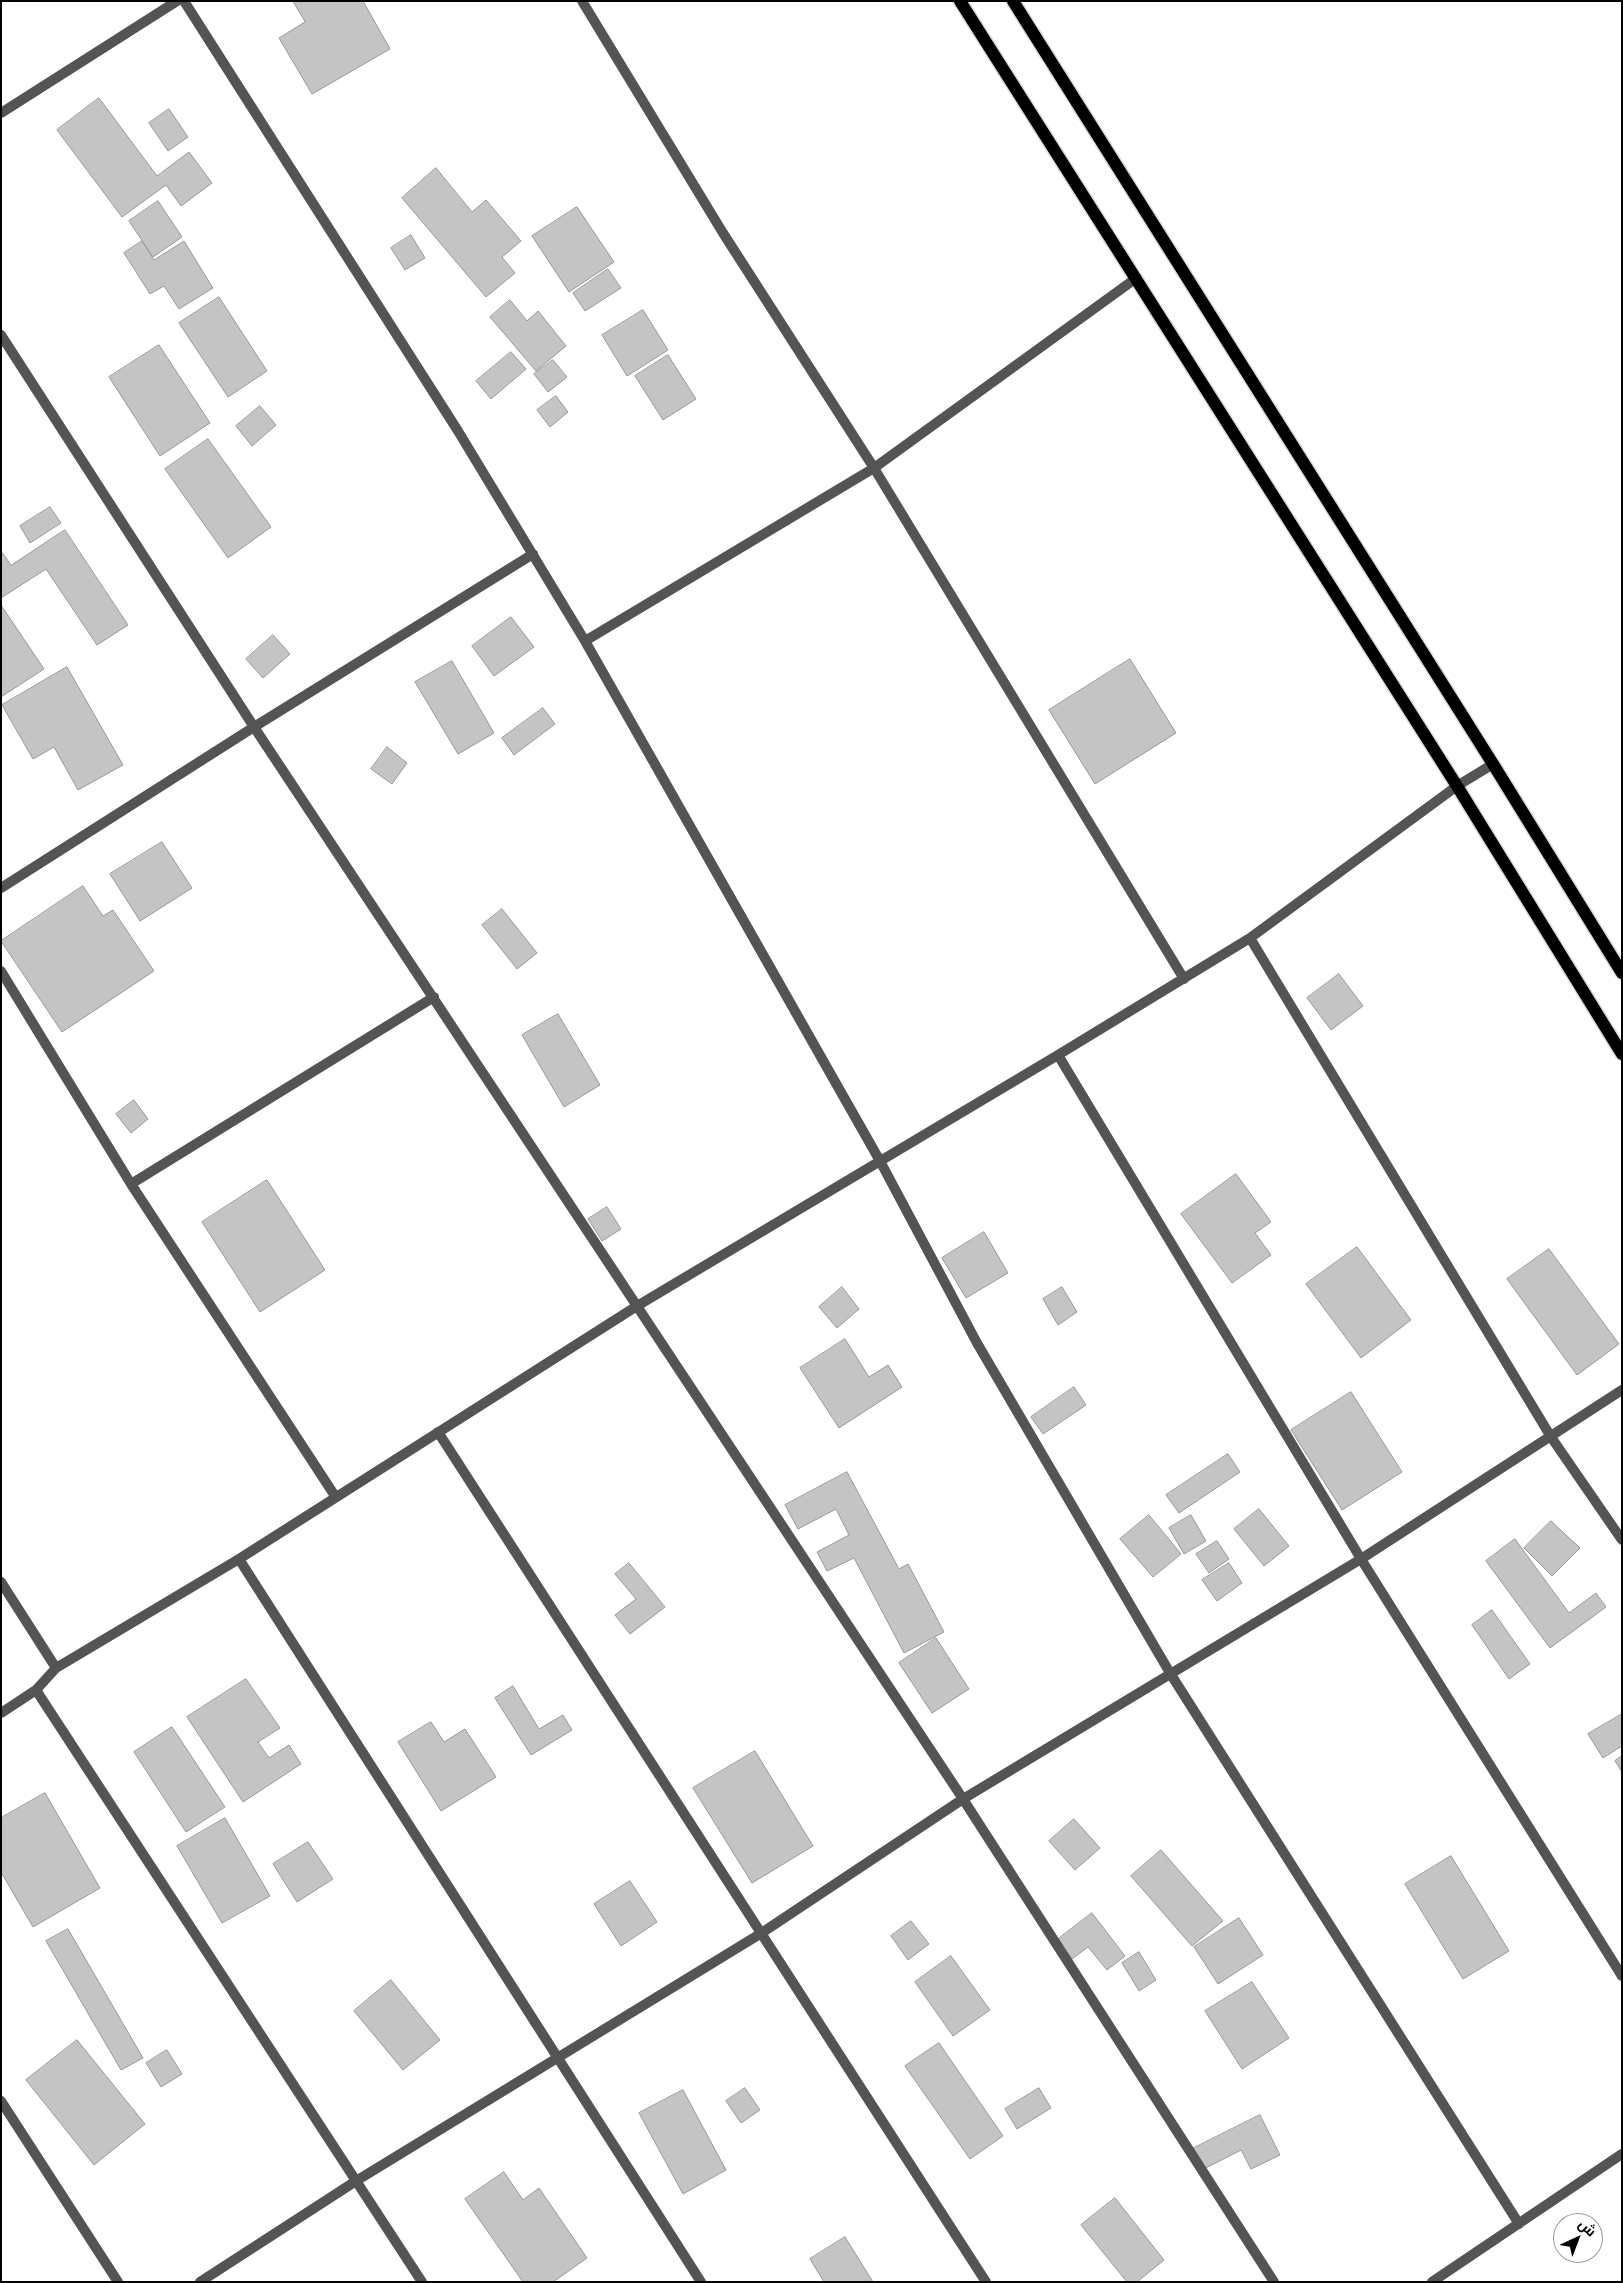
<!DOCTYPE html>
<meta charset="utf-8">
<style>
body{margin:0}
#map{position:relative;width:1623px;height:2283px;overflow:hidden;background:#fff;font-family:"PT Sans",Cairo,sans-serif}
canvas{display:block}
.frame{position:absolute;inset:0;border:2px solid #000;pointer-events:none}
.north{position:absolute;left:1553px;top:2213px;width:50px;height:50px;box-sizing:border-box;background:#fff;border:1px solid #999;border-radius:50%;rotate:43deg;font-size:14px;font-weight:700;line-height:20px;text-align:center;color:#000}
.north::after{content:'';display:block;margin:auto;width:18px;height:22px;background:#000;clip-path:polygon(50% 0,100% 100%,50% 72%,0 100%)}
</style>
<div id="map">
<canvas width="1623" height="2283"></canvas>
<div class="frame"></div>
<div class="north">ش</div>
</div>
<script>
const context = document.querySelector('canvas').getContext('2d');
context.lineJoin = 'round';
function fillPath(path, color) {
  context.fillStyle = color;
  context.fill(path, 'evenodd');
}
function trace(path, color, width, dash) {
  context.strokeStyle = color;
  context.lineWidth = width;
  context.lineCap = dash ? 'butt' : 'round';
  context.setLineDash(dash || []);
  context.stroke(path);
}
const building = new Path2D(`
 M293 1H363L390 49 312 94 279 38 305 22Z
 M99 98 157 176 189 152 212 183 181 206 166 185 122 217 57 130Z
 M169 109 188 137 168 151 149 123Z
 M436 168 472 212 486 200 521 241 502 257 515 273 486 297 402 198Z
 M158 201 182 237 153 257 129 221Z
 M577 207 614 262 569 292 532 236Z
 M411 235 425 258 405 270 391 248Z
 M142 241 154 260 184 241 213 288 179 309 164 286 150 294 124 253Z
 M608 269 621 288 585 311 573 293Z
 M219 297 267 371 228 397 179 323Z
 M510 300 527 321 538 311 566 346 536 371 490 317Z
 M643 310 668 350 627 376 602 335Z
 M159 345 210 423 160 456 109 377Z
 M511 352 526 369 491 399 476 381Z
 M668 355 696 399 663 420 635 376Z
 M553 360 567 377 548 392 534 374Z
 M556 396 568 412 550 427 537 410Z
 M260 406 276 425 252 446 236 426Z
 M208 439 271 527 228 558 165 469Z
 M50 507 61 523 30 543 20 526Z
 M65 530 128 625 97 645 46 569 1 598V551L11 565Z
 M1 605 44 669 1 697Z
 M511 617 534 647 494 676 472 646Z
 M273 635 290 654 263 678 246 659Z
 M1130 659 1176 733 1095 784 1049 710Z
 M452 661 494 733 458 754 415 682Z
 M67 667 123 765 78 790 54 747 33 759 2 705Z
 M543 708 555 724 514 755 502 738Z
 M387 747 407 763 392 784 371 769Z
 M162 842 192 888 140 921 110 874Z
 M83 886 103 916 113 910 154 971 62 1032 1 941Z
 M502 909 537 953 517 969 482 925Z
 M1339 974 1363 1006 1331 1030 1307 998Z
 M558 1014 600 1085 564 1107 522 1035Z
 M134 1100 148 1119 131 1133 116 1114Z
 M1236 1174 1271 1222 1255 1233 1271 1255 1232 1283 1181 1214Z
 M267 1180 325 1270 260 1312 202 1222Z
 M607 1207 621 1229 602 1241 588 1219Z
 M984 1232 1008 1273 966 1298 942 1258Z
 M1357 1247 1411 1320 1361 1358 1306 1284Z
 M1549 1249 1619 1344 1577 1375 1507 1279Z
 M842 1287 859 1309 837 1328 819 1307Z
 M1062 1287 1077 1312 1058 1325 1043 1299Z
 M845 1339 869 1377 888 1365 902 1387 839 1428 800 1368Z
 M1074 1387 1086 1405 1043 1434 1031 1417Z
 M1351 1392 1402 1472 1342 1510 1291 1430Z
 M1228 1454 1240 1472 1179 1513 1166 1495Z
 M847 1472 899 1569 908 1564 944 1632 904 1653 854 1558 827 1571 817 1552 849 1535 836 1509 798 1529 785 1505Z
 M1259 1509 1289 1546 1264 1566 1234 1529Z
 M1149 1515 1181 1554 1153 1577 1120 1539Z
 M1191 1515 1206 1541 1184 1554 1169 1528Z
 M1551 1521 1580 1548 1552 1576 1524 1548Z
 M1515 1539 1569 1613 1596 1593 1606 1607 1550 1648 1486 1561Z
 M1217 1541 1229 1559 1209 1573 1196 1554Z
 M629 1563 665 1607 630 1634 615 1615 636 1599 615 1574Z
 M1229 1563 1242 1583 1217 1601 1202 1580Z
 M1492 1610 1530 1664 1509 1679 1472 1625Z
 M936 1638 969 1689 932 1713 899 1663Z
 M246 1679 280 1728 258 1742 269 1758 289 1745 301 1764 243 1802 187 1717Z
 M513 1686 539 1729 563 1715 572 1730 531 1755 495 1698Z
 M1622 1714V1746L1603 1758 1588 1734Z
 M431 1722 444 1742 465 1729 496 1777 441 1811 398 1742Z
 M172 1727 225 1807 186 1832 134 1752Z
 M755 1751 813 1846 752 1883 693 1788Z
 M1622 1756V1772L1615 1761Z
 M45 1793 100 1888 33 1927 1 1872V1818Z
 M225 1818 270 1896 222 1923 177 1846Z
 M1074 1819 1100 1848 1075 1870 1049 1841Z
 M308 1842 333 1879 297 1902 273 1864Z
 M1161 1850 1223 1921 1192 1946 1131 1876Z
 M1451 1856 1509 1951 1463 1979 1405 1884Z
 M630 1881 657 1922 621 1946 594 1904Z
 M1092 1913 1125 1956 1107 1970 1088 1947 1072 1959 1057 1940Z
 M1239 1918 1263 1955 1218 1984 1194 1947Z
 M911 1921 929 1944 908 1960 891 1936Z
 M68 1929 143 2058 121 2070 46 1941Z
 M1139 1952 1156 1980 1139 1991 1122 1963Z
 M951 1956 990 2010 953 2036 915 1982Z
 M391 1980 440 2040 403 2070 354 2011Z
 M1252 1982 1289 2038 1242 2069 1205 2011Z
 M77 2040 145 2124 94 2165 26 2080Z
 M939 2043 1003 2136 970 2159 905 2066Z
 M167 2050 182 2074 161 2087 146 2063Z
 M745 2088 760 2110 741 2123 726 2101Z
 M1039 2088 1051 2108 1017 2129 1005 2109Z
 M683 2090 726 2170 683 2194 639 2113Z
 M1260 2115 1280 2155 1251 2169 1241 2150 1202 2170 1192 2149Z
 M504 2172 523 2200 539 2188 587 2258 553 2282H523L465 2199Z
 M1115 2198 1164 2260 1137 2282H1127L1081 2225Z
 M845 2237 873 2282H824L810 2259Z`);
const minor = new Path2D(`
 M184 1 458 431 585 641 880 1161 977 1343 1170 1673 1519 2224
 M582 1 723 233 874 468 1184 979
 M1 113 177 1
 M1 335 254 727 963 1799 1274 2282
 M585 641 874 468 1135 279
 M1 888 254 727 533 554
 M1250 938 1551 1437 1622 1540
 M1 971 131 1184 335 1496
 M1058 1055 1361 1559 1622 1976
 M131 1184 434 997
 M438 1432 986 2282
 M239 1559 701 2282
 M1 1582 56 1668
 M36 1690 422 2282
 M1 1713 36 1690 56 1668 239 1559 637 1306 1058 1055 1250 938 1457 786 1493 764
 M1 2101 118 2282
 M200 2282 356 2181 760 1934 963 1799 1361 1559 1622 1390
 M1432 2282 1622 2154`);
const primary = new Path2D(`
 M960 1 1457 786 1622 1054
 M1013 1 1493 764 1622 973`);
fillPath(building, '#c4c4c4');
trace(building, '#989898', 1);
trace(primary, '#dbdbdb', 15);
trace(minor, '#545454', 10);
trace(primary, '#000', 12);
</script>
